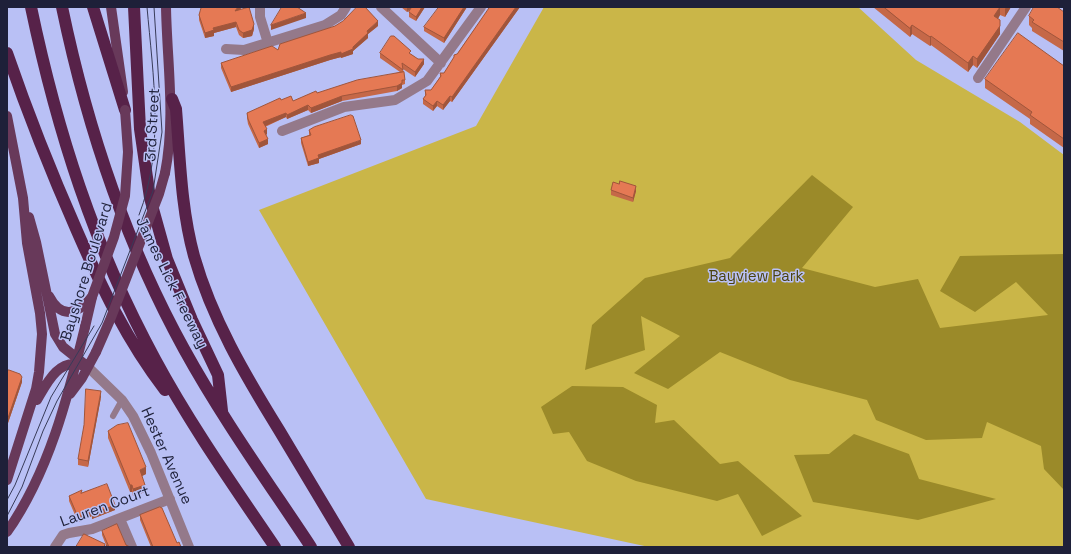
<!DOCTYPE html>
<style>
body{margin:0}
#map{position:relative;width:1071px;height:554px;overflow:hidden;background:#b9c0f5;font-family:"Space Grotesk",sans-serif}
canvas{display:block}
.frame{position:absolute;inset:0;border:8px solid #1e2039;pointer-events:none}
</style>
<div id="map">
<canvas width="1071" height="554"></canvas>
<div class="frame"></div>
</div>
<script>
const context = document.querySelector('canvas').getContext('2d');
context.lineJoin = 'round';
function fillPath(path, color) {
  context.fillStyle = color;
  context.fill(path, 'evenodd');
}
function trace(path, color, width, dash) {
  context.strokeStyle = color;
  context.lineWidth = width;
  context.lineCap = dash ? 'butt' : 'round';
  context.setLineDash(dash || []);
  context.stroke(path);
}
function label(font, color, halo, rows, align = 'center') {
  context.font = font + ' "Space Grotesk",sans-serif';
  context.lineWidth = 3;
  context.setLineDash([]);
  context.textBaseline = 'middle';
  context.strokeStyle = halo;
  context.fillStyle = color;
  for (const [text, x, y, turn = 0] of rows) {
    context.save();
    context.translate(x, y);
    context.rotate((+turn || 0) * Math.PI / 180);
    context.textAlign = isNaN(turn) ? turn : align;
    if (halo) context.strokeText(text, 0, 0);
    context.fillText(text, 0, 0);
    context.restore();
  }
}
const green = new Path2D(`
 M544 7H858L916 60 1020 122 1064 155V547H649L426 499 259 210 476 126Z`);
const forest = new Path2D(`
 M812 175 853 207 802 268 875 287 918 279 940 328 1048 315 1016 282 975 312 940 291 960 256 1064 254V490L1044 469 1041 446 987 422 982 438 926 440 876 420 867 400 790 380 720 352 668 389 634 373 680 336 641 316 645 350 585 370 592 325 645 278 730 258Z
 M572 386 623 387 657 405 655 423 674 420 720 464 738 461 802 516 762 536 738 494 717 501 636 481 587 461 569 432 553 434 541 407Z
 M854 434 909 454 919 479 996 499 918 520 813 502 794 455 829 454Z`);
const service = new Path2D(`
 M113 416 122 400`);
const minor = new Path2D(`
 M260 7V17L268 43
 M381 7 441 63
 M226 49 244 50 325 25 341 15 346 7
 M978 78 1026 7
 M282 131 344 107 395 100 427 81 481 7
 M88 367 122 400 133 416 151 453 189 547
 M120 519 132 547
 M55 547 63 535 69 533 92 529 170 499`);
const primary = new Path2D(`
 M111 7 123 92
 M7 116 23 198 27 243 40 313 42 334 39 372 36 389 7 480
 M165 173C176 117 167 63 166 7
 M29 217 36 242 55 334 63 347 88 367
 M49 296C61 319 77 315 92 297
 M70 394 82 378 96 352
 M37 400C47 383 58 359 81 365
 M7 532C49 472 68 397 85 327`);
const motorway = new Path2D(`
 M31 7C57 131 94 247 155 359 190 424 233 485 275 547
 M62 7C87 127 125 242 184 349 222 418 268 482 311 547
 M93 7 125 110
 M134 7 140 129 150 198 167 259 192 320 218 375 222 411
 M7 53C28 114 51 172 77 231 101 286 127 341 165 390
 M172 99 176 109C180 158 181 209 194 256 212 319 245 375 279 430 302 469 326 508 349 547`);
const tram = new Path2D(`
 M139 215C165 148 153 76 147 7
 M7 500 15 485 51 397 94 326
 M7 516 22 487 43 431 57 401 102 323 153 191 162 132 154 7`);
const primaryBridge = new Path2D(`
 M85 327 92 297 114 237 125 196 128 152 125 110
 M96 352 110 320 159 194 165 173`);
const wall = new Path2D(`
 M205 7H242L240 9 254 29 252 36 243 38 239 35 236 27 214 33V36L205 38 199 20V15Z
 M401 7H425L416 21 409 17V12L411 8 407 12Z
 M467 7 444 43 424 31V27Z
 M490 7H520L452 102 450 101 443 110 437 106 433 111 423 104V99L425 96V90H431L440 77V73H444L454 58V55L457 54Z
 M873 7H1011L1005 17 1000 15 998 19 1000 34 977 68 973 65 968 72 931 45 930 46 912 34 910 37Z
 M1064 12V51L1032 31V28L1029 25V16Z
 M378 26 368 34V38L353 51V54L341 58V57L330 60 231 92 221 68V63L278 50Z
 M380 53 411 54 424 64 415 77 403 69 405 80V84L402 85V88L397 91 342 101 311 113 308 110 287 119 286 117 265 127 267 134 266 135 268 144 259 148 248 124 247 118V113L281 100 293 101 317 93 400 72 380 58Z
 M1064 66V148L1030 124V119L985 88V79Z
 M309 130 361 144 319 159V163L308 166 301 143V138L309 135Z
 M611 190 636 191 633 202 611 195Z
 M7 370 22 382 8 423H7Z
 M101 397 88 467 78 465V459Z
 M108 431 146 474 142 476 145 492 133 496 132 492H130L108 438Z
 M82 493 115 510 92 519V516L78 522 69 501V496Z
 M140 515 177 543 181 547H151L140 520Z
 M102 531 126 545 130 547H106V545L102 535Z`);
const shadedWall = new Path2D(`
 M238 7H242L235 16V11Z
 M408 7H413L407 12V8Z
 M422 7H425L416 21V17Z
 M464 7H467L444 43V38Z
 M516 7H520L452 102V97Z
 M1000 7V15L994 25V16Z
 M1006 7H1011L1005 17V9Z
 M306 13V18L271 30V25Z
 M1000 20V34L977 68V59Z
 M378 21V26L368 34V38L353 51V54L341 58V54L353 47 367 31Z
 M236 22V27L214 33V36L205 38V33L213 28Z
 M254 24V29L252 36 243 38V33Z
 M912 25V34L910 37V28Z
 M931 36V45L930 46V37Z
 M341 52V57L330 60 231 92V87L330 55Z
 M973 56V65L968 72V63Z
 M424 59V64L415 77V72Z
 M402 83V88L397 91V86Z
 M342 96V101L311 113V108Z
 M450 96V101L443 110V105Z
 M437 101V106L433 111V106Z
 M308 105V110L287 119V115Z
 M286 113V117L263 127V122Z
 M267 129V134L264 136V131Z
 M268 139V144L259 148V143Z
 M361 140V144L319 159V163L308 166V162L318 155Z
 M636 186V191L633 202V198Z
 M22 377V382L8 423V418Z
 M101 391V397L88 467V461Z
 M146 467V474L140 477V470Z
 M130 485H132V492H130Z
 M145 485V492L133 496V489Z
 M115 505V510L92 519V516L78 522V517L93 511Z`);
const building = new Path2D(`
 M205 7H238L235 11 249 7 254 24 252 30 243 33 239 30 236 22 213 28 214 30 205 33 199 15 201 8Z
 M282 7H297L306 13 271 25Z
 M357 7H365L378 21 367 31 368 33 353 47V49L341 54V52L330 55 231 87 221 63 272 46 278 50 280 44 335 26 343 21Z
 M412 7H422L416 17 409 12Z
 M439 7H464L444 38 424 27Z
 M490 7H516L452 97 450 96 443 105 437 101 433 106 423 99 426 95 425 90H431L441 76 440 73H444L454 57V55L457 54Z
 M884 7H1000L994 16 1000 20V26L977 59 973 56 968 63 931 36 930 37 912 25 910 28Z
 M1034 7H1057L1064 12V42L1032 22 1034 20 1029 16Z
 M1018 33 1064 66V139L1030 115 1032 112 985 79Z
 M391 36H394L411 51 409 53 418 59H424L415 72 402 63 403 70 380 53Z
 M404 72 405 80H402V83L397 86 342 96 311 108 308 105 287 115 286 113 263 122 267 129 264 131 268 139 259 143 248 119 247 113 280 98 281 100 291 96 293 101 316 91 317 93 357 80Z
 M351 115 353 116 361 140 318 155 319 158 308 162 301 138 311 135 309 130 314 127Z
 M620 181 636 186 633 198 611 190 613 182 619 184Z
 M7 370H9L20 374 22 377 8 418H7Z
 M86 389 101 391 88 461 78 459 84 425Z
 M128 423 146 467 140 470 145 485 133 489 132 485H130L108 431 117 425Z
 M107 484 115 505 92 514 93 511 78 517 69 496 82 490 81 493Z
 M160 507 162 508 177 543 179 542 181 547H153L140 515Z
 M117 524 126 545 130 547H107L106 545 109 547 102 531Z
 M84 534 105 544 104 547H76Z`);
const streetNames = [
 ["3rd Street",153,125,-87],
 ["Bayshore Boulevard",87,272,-73],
 ["James Lick Freeway",171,283,64],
 ["Hester Avenue",166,456,66],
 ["Lauren Court",105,507,-20]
];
const parkNames = [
 ["Bayview Park",756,277]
];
fillPath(green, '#cab648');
fillPath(forest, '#9b8a29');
trace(service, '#94798a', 6);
trace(minor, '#94798a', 10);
trace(primary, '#68395a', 10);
trace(motorway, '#572249', 12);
trace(tram, '#383b59', 1);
trace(primaryBridge, '#68395a', 10);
fillPath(wall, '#c56848');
fillPath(shadedWall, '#a0553b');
fillPath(building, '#e57954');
trace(building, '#a0553b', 1);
label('15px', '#1e2039', '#b9c0f5', streetNames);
label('15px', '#4b430f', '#b9c0f5', parkNames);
</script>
